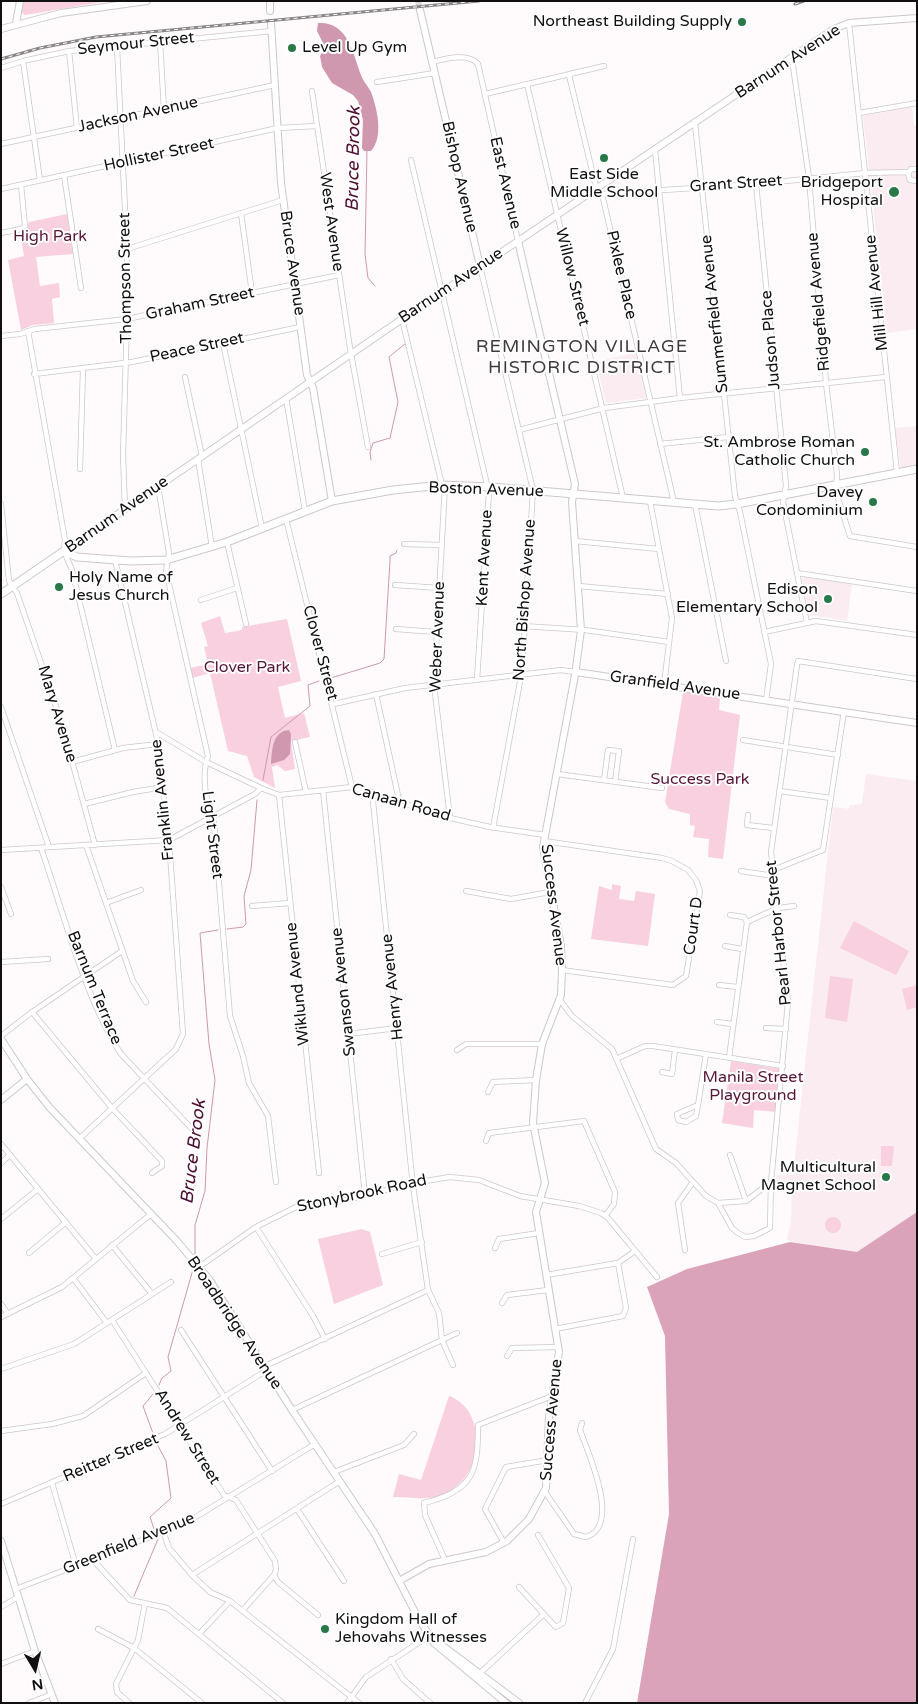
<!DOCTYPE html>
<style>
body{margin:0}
#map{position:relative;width:918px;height:1704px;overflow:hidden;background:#fffafc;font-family:"Varela Round",sans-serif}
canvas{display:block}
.frame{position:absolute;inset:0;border:2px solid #110f10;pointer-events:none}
.north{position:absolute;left:10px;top:1644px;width:50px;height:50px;-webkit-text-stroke:4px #fff;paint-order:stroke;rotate:171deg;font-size:14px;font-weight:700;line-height:20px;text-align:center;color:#110f10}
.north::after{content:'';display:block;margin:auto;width:18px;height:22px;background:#110f10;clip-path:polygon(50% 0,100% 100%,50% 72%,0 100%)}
</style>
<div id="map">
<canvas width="918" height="1704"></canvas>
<div class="frame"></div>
<div class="north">N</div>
</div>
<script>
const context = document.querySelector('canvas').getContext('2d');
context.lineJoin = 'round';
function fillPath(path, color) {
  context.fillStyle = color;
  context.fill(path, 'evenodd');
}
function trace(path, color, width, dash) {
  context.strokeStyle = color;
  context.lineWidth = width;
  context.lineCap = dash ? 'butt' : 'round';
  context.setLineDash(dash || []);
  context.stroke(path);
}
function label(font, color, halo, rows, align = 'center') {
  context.font = font + ' "Varela Round",sans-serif';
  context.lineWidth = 4;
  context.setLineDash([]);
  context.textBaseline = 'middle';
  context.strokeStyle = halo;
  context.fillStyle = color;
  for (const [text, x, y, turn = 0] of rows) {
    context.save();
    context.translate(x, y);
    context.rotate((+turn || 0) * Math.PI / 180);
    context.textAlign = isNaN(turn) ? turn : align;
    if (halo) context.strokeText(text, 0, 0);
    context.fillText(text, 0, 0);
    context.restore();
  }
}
const built = new Path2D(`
 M912 107 914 126H917V329L887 333 863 116Z
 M637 352 647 398 606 403 596 362Z
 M917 426V465L901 468 895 428Z
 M805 577 852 584 847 621 809 615 802 579Z
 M866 774 917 781V1216L856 1256 787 1240 791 1221 792 1188 775 1186 777 1175H794L797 1169 794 1166 833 807 849 809 850 805 862 804Z`);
const green = new Path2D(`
 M23 1H108L25 15 21 12Z
 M67 214 73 254 36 257 40 286 59 283 60 297 52 299 54 323 33 325 21 330 8 260 24 256 20 232 27 229 29 222Z
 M220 616 225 633 242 630V627L287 619 301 681 278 687 285 718 304 713 310 737 291 741 295 769 285 771 277 765 272 767 275 788 254 777 247 756 228 751 210 673 192 678 190 668 208 664 204 647 208 646 201 623Z
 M683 692 720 698 719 710 740 715 723 859 708 857 709 839 693 837 695 826 690 825V814L669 809 665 802Z
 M612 884 621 886 619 899 634 901 636 891 655 894 648 946 591 939 599 886 612 890Z
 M854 921 909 951 896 975 840 948Z
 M830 976 853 979 847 1022 825 1018Z
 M917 985V1007L907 1010 902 989Z
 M731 1061 780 1069 777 1112 754 1110 753 1128 722 1123Z
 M881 1146H894L892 1166H881Z
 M825 1225a8 8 0 1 1 16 0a8 8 0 1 1-16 0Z
 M362 1229 370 1232 383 1285 334 1304 318 1239Z
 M449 1396C486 1409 484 1469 453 1489 430 1504 417 1496 393 1497L399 1474 421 1480Z`);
const forest = new Path2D(`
 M917 1212V1703H637L669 1514 665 1336 647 1287 687 1269 790 1242 857 1252Z`);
const water = new Path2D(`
 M318 23C348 21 353 54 361 75 363 81 368 86 371 92 377 108 384 137 371 151H364L362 148 363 120 358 101 353 95 332 83 322 67 320 56 325 47 317 31Z
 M289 730 291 734 290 754 284 760 271 764C272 751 272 731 289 730Z`);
const stream = new Path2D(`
 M367 150 365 254 368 278 375 286
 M371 460 370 452 373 443 390 438 398 402 389 357 406 343
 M331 678 380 663 384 659 390 561V556L396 553 397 550
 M263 780 271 737 310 706 308 685 319 681
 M227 929 243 927 246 924 244 896 251 870 257 800
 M195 1260V1225L205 1191 207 1148 215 1080 209 1044 200 933 218 930
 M159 1385 162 1378 171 1371 168 1357 194 1266
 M154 1436 143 1406 154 1393
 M154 1529 150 1517 171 1498 166 1461 157 1444
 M134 1596 158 1539`);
const secondaryTunnel = new Path2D(`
 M418 1 420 10`);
const street = new Path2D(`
 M849 23 897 472
 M160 42 164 109
 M117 47 127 249V319L123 455 125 509
 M69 51 77 128
 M792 59 809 178 826 383 837 474 836 492 850 536 917 547
 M23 61 40 180
 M432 62C445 59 468 52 478 64L518 241
 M1 68 23 61 69 51 272 31
 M569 75 596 187 602 194 756 184 865 173 908 172
 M377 82 435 73
 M527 84 623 498
 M312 91 350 348 368 447
 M485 94 604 66
 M859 113 917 103
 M695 124 735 496 740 512 771 664 766 700
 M1 144 275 85
 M655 150 680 398
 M411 160 489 493 477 680
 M917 169H911L908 174 910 180 917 181
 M64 175 81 288
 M756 184 786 486 783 502 807 623
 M1 189 278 128 317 126
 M602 194 674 502
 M241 213 252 293
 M1 233 21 229 25 226 21 185
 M127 249 283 200
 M480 266 533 490 522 671 493 828
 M402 319 442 485
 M28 331 65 540 64 551 72 570 115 750
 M1 336 20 334 35 329 127 319 339 275
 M223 343 262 528
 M34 374 132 362 300 327
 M185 377 202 456
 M286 398 305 511
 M519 430 604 408 680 398 886 377
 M660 444 728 437
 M198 459 212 547
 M80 469 83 369
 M445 485 434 685 450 818
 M158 486 169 553 166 571 208 756C201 775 206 805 214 823L230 1016 243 1056 249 1083 268 1116 276 1182
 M650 501 672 618 664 685
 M1 504 9 581 17 593 61 721 95 845
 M695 504 726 661
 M286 519 352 787
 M575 541 659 549
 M227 542 246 624
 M404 544 442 545
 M797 573 917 591
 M395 585 440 588
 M578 586 668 594
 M201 600 237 588
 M523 626 585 630 669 642
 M396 629 436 632
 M764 632 816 621 917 635
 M376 694 399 800
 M334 704 405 688 561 670 576 672
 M1 707 49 847
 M156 732 206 762 261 788
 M743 740 838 755
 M295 742 306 792
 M72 762 123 748 158 744
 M557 774 662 788
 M604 780 608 750 619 751 615 782
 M323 790 365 1195
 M779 791 831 798
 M372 792 413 1186 428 1290 439 1313 442 1340 453 1365
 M279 795 319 1173
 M84 804 133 792 163 787
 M748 815 747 825 773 828
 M544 841 662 858 672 861 688 870 696 880 700 891 686 976 673 985 562 970
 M86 845 133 981 146 1002
 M41 848C63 911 85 999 121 1054L195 1132
 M1 850 169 840 255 794 261 788 279 795 352 787 450 818 490 827 545 835
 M773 870 823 850 844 711
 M741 871 774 876
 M1 887 11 914
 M466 891 511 899 550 892
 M106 903 141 890
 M252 906 290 903
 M730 915 744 917 747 922
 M725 946 742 949
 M1 962 48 959
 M719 985 737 987
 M559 999 572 1016 612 1049 656 1149 676 1163 706 1196 718 1203 732 1228 738 1233 745 1237 754 1236 770 1228 771 1182 788 1002 771 852 797 665 798 661 917 679
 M32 1012 112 1108 162 1161V1166L152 1173
 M717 1022 732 1024
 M766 1028 786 1029
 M348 1034 397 1028
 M1 1036 32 1012 122 951
 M457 1050 466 1044H542
 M729 1058 747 922 778 908 794 906
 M616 1059 645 1046H653L783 1066
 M662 1072 672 1074 675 1050
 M488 1092 493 1082 536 1080
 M698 1105 696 1116 686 1122 678 1120 677 1114 698 1105 706 1054
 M79 1139 176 1049 183 1034 169 840 157 738 115 560
 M486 1141 489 1133 584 1121 615 1192 614 1204 605 1216
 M1 1144 96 1259
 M730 1155 746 1201
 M1 1163 10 1155
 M718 1203 746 1201 771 1182
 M1 1219 38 1189
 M256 1227 313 1316 325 1339
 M112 1245 152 1294
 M495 1248 499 1239 539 1233
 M685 1250 678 1203 693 1182
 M29 1253 66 1222
 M382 1254 422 1242
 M199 1267 256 1227 298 1206 342 1201 413 1183 450 1177 479 1180 520 1196 579 1206 601 1213 608 1218 657 1277
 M546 1275 618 1263 635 1251
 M73 1278 107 1323
 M502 1303 507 1295 548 1290
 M1 1304 8 1314
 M1 1317 62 1287 151 1214
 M112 1320 224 1495 236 1500 275 1561 276 1570 274 1575 242 1611
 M555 1329 623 1316 626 1308 618 1263
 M181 1330 272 1471
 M507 1356 512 1348 558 1347
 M265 1366 428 1290
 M1 1369 74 1344 171 1282
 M292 1410 457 1333
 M1 1431 52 1424 83 1416 146 1373
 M334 1472 404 1445 414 1434
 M52 1483 76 1566
 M545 1492 574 1534 586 1537C622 1526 588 1453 580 1430L582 1423
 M1 1504 165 1434 267 1370
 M297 1509 344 1581
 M163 1531 169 1548 192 1575 210 1592 230 1601 359 1703
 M504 1543 485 1509 506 1467 548 1460
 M93 1560 130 1600 167 1608 283 1703
 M445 1560 425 1515 424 1503C474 1490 478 1472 478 1425L552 1396
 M192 1575 340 1481
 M274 1575 278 1582 318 1615
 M519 1587 552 1623 556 1627 563 1623 569 1588 538 1535
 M16 1589 186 1523 315 1444
 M1 1607 18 1597
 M98 1629 134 1648 202 1703
 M200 1633 230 1601
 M391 1659 403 1679 430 1703
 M1 1664 35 1651
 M479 1674 544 1614
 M29 1703 52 1694
 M129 1703 117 1692 116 1684 138 1640 145 1603
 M347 1703 366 1677 429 1636
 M585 1703 613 1649 633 1539`);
const secondary = new Path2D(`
 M270 1V11
 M420 10 480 266
 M16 23 20 1
 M271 23 281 183 307 375 313 388 332 501
 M1 29 61 13 147 1
 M64 551 402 319 834 29 849 23 917 18
 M576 672 917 723
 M1 1039 27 1079 50 1108 176 1240 209 1279 292 1410 375 1534 417 1616 434 1643 506 1703
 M1 1100 27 1079
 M1 1541 35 1651 55 1703
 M399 1581 429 1564 486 1552 507 1541 529 1519 546 1488 549 1417 559 1352 536 1212 545 1183 533 1123 536 1080 542 1044 561 995 562 970 561 946 543 847 575 675 581 630 572 502 575 484 518 241
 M440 1644 519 1703`);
const primary = new Path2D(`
 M1 594 64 551 77 557 130 561 166 560 227 542 332 501 393 490 442 485 491 487 718 506 737 504 917 469`);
const rail = new Path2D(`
 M795 4 804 1
 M1 59 40 48 96 37 479 1`);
const markers = [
 [742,22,5,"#287849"],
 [292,48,5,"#287849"],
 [604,158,5,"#287849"],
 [894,192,6,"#287849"],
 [865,452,5,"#287849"],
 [873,502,5,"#287849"],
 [59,587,5,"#287849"],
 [828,599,5,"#287849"],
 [886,1177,5,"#287849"],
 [325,1629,5,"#287849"]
];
const poiNames = [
 ["Northeast Building Supply",732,22],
 ["Level Up Gym",302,48,"left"],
 ["East Side",604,175,"center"],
 ["Middle School",604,193,"center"],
 ["Bridgeport",883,183],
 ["Hospital",883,201],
 ["St. Ambrose Roman",855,443],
 ["Catholic Church",855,461],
 ["Davey",863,493],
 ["Condominium",863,511],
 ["Holy Name of",69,578,"left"],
 ["Jesus Church",69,596,"left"],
 ["Edison",818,590],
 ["Elementary School",818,608],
 ["Multicultural",876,1168],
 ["Magnet School",876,1186],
 ["Kingdom Hall of",335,1620,"left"],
 ["Jehovahs Witnesses",335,1638,"left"]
];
const streetNames = [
 ["Seymour Street",136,44,-6],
 ["Barnum Avenue",788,62,-33],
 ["Jackson Avenue",138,115,-12],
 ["Hollister Street",159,155,-12],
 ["Bishop Avenue",459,177,77],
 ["East Avenue",505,183,77],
 ["Grant Street",736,184,-4],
 ["West Avenue",331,222,82],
 ["Bruce Avenue",292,263,82],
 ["Pixlee Place",621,275,77],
 ["Willow Street",572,277,76],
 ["Thompson Street",126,278,-91],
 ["Barnum Avenue",451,286,-34],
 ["Mill Hill Avenue",877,293,-96],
 ["Ridgefield Avenue",819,302,-95],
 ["Graham Street",200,304,-12],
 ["Summerfield Avenue",715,314,-96],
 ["Judson Place",771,340,-95],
 ["Peace Street",197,348,-12],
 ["Boston Avenue",486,490,2],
 ["Barnum Avenue",117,515,-35],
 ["Kent Avenue",485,558,-87],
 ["North Bishop Avenue",525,600,-86],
 ["Weber Avenue",438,637,-88],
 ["Clover Street",320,653,75],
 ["Granfield Avenue",675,686,8],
 ["Mary Avenue",57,714,73],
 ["Franklin Avenue",163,800,-96],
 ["Canaan Road",401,803,16],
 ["Light Street",212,835,83],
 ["Success Avenue",553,905,83],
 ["Court D",694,926,-82],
 ["Pearl Harbor Street",779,933,-96],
 ["Wiklund Avenue",298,984,-96],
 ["Henry Avenue",393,987,-96],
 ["Barnum Terrace",94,988,68],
 ["Swanson Avenue",344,992,-96],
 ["Stonybrook Road",362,1194,-12],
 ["Broadbridge Avenue",234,1323,56],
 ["Success Avenue",552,1420,-85],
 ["Andrew Street",187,1437,58],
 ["Reitter Street",111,1458,-23],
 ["Greenfield Avenue",129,1544,-22]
];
const parkNames = [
 ["High Park",50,237],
 ["Clover Park",247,668],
 ["Success Park",700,780],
 ["Manila Street",753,1078],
 ["Playground",753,1096]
];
const waterNames = [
 ["Bruce Brook",354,159,-89],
 ["Bruce Brook",194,1152,-83]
];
const neighbourhoodNames = [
 ["REMINGTON VILLAGE",582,347],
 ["HISTORIC DISTRICT",582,368]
];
fillPath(built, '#faecf1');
fillPath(green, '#f8d0df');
fillPath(forest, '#dba3ba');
fillPath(water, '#cf98ae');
trace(stream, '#cf98ae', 1);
trace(secondaryTunnel, '#dbd7d9', 6, [6, 3]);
trace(street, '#cdc8ca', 6);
trace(secondary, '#cdc8ca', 8);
trace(primary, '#cdc8ca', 9);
trace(street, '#fff', 4.5);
trace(secondary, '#fff', 6);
trace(primary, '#fff', 7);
trace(rail, '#898687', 3);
trace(rail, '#fff', 1, [4]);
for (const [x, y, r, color] of markers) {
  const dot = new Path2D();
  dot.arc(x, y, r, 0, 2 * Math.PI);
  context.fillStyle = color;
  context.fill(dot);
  trace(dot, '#fff', 2);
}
label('16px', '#110f10', '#fff', poiNames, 'right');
label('16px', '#110f10', '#fff', streetNames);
label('16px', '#571638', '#fff', parkNames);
label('italic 18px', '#4e0d30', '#fff', waterNames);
context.letterSpacing = '1px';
label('18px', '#3f3b3c', '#fff', neighbourhoodNames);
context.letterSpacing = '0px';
</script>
